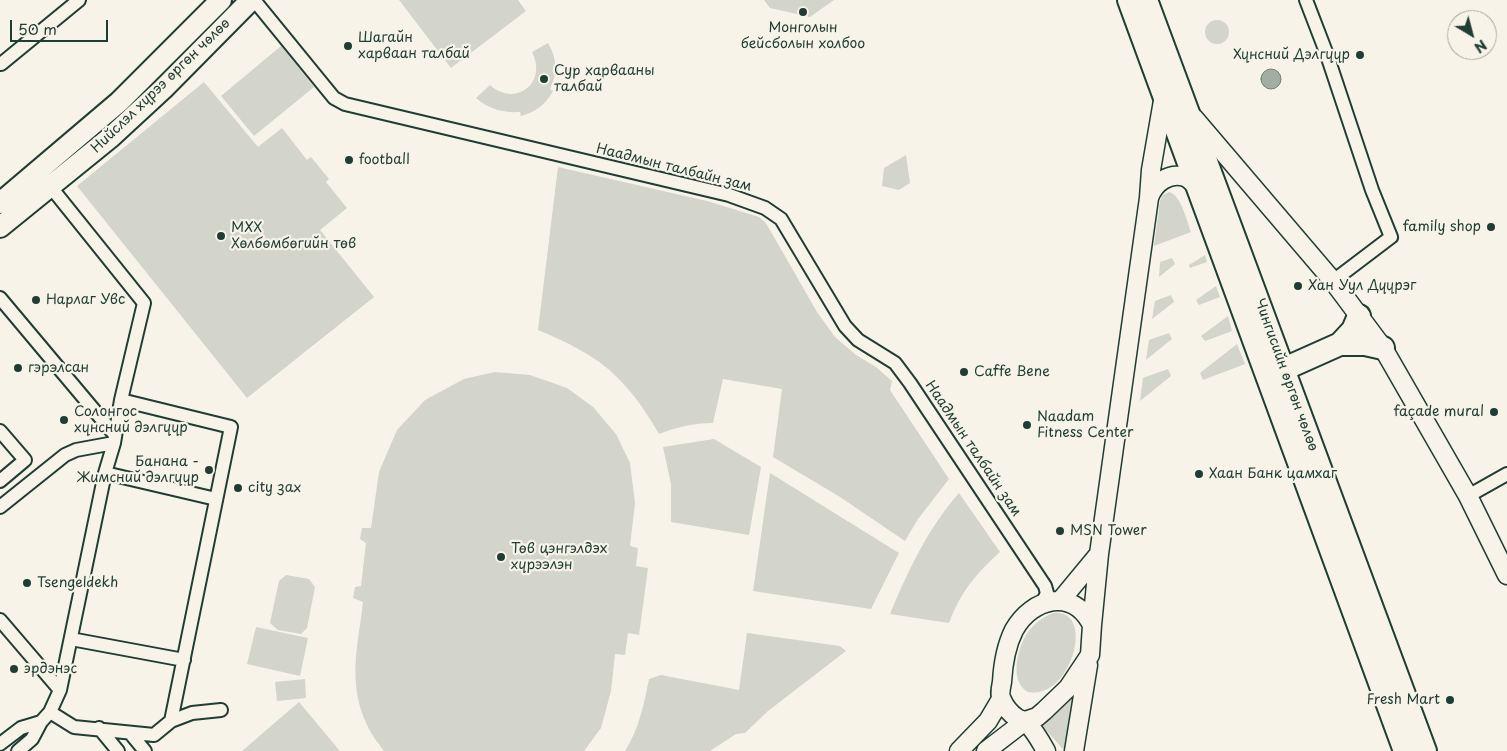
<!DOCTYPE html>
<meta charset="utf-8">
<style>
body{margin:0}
#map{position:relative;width:1507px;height:751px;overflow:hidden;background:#f7f3e8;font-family:"Playpen Sans",sans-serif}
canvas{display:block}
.north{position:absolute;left:1447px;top:10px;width:50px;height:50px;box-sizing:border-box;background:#f7f3e8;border:1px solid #a1aaa0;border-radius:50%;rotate:143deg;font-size:14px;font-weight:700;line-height:20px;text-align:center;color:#1f3d34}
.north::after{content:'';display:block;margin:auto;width:18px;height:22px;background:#1f3d34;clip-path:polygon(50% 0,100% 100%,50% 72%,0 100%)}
.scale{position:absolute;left:10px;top:20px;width:98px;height:22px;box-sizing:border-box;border:2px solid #1f3d34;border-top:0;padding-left:6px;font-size:15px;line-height:18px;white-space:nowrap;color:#1f3d34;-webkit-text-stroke:4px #f7f3e8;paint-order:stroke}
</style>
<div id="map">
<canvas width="1507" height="751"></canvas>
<div class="north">N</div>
<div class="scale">50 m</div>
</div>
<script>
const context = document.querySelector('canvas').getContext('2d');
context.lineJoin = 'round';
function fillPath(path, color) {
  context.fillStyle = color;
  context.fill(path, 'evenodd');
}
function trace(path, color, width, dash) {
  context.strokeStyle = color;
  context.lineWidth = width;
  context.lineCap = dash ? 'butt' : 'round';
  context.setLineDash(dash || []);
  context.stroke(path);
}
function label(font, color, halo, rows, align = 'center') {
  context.font = font + ' "Playpen Sans",sans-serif';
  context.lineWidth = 4.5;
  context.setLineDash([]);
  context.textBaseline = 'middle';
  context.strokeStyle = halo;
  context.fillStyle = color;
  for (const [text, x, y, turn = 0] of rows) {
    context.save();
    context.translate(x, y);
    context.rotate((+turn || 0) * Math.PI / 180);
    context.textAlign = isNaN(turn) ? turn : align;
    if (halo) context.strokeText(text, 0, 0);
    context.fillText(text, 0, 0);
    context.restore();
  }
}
const green = new Path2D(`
 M399 0H518L526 11 451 68Z
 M764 0H834L810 17 770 8Z
 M1205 32a12 12 0 1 1 24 0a12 12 0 1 1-24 0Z
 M548 43C557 58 558 73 550 89L553 91C546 104 536 112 521 116L520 112C502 113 489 109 476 98L490 85C515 108 548 83 532 52Z
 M281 46 314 87 254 136 221 96Z
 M204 82 258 147 282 128 307 160 311 157 329 179 326 182 347 208 320 230 374 297 247 398 77 186Z
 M906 155 910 183 899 190 882 186 884 168Z
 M558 167 707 201 759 217 765 222 770 230 817 312 835 337 856 355 876 367 892 381 890 390 949 479 918 519 905 541 840 497 773 457 782 389 723 379 713 423C694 423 677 427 659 434 639 399 616 369 580 350 566 342 552 336 538 330Z
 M1169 192C1181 194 1187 222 1191 232L1154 246 1160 201 1163 195Z
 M1205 255 1207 262 1190 268 1189 265Z
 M1172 258 1175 264 1159 277 1160 262Z
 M1216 286 1220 297 1199 305 1196 300Z
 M1171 295 1174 302 1152 319 1155 301Z
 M1228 316 1232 331 1205 341 1201 336Z
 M1169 333 1172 339 1146 360 1149 340Z
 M1237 344 1245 364 1203 380 1200 373Z
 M1168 369 1171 376 1140 401 1143 378Z
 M495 372 530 375 567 388 593 407 616 434 630 463 635 503 630 546 638 548 636 566 648 568 639 635 628 633 625 655 615 654 611 691 601 728 584 751H384C378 743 371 734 367 725 347 682 358 646 363 602L353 598 355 587 361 586 366 543 360 539 362 528H371L379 472 397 430 425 400 464 379Z
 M714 439 761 467 749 535 671 522V484L663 447Z
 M770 473 899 553 871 609 753 591Z
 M959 493 1000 552C976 574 961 591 949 623L890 614C908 571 928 528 959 493Z
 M286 575 309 579 315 587 307 628 301 634 278 630 270 623 279 581Z
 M1053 613C1097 608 1071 701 1028 692 1009 682 1017 648 1028 632 1034 624 1043 617 1053 613Z
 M256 627 308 638 300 676 247 664Z
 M747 633 840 646 846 651 768 711 745 733 736 734 710 751H625C639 729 644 704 649 679L661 675 739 690Z
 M305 679 306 698 277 701 275 682Z
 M1070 698 1074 699 1065 749 1062 748 1044 728 1043 723Z
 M299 702 340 751H242Z`);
const water = new Path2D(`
 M1261 79a10 10 0 1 1 20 0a10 10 0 1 1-20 0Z`);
const street = new Path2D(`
 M254 0 334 98 345 104 729 195 765 208 781 219 845 326 858 340 895 363 910 383 1045 586 1047 593 1042 604
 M1306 0 1326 52 1372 190 1391 237 1333 281
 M1 64 79 0
 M0 298 115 435
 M0 431 25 460 0 481
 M105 473 216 499
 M1468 496 1507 474
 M0 507 65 455 76 450 114 443
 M0 620 60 690
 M71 639 184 660
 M50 712 74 727 154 735 171 721 231 427 121 400
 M171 721 192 713 221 710
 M99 728 118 751
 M130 733 145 751
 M0 744 21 728 41 722
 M18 751 32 739 41 722 50 712 60 690 105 473 114 443 121 400 144 303 50 186`);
const secondary = new Path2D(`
 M1194 118 1333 281 1383 348 1468 496 1507 575
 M1149 198C1154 183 1169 172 1185 177 1190 179 1194 184 1198 188
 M1061 600 1099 554
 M1092 625 1099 554 1149 198 1151 170 1164 95
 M959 751 988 721 1001 699
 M986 751 1025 721 1037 717 1044 711 1068 688 1090 655 1092 625C1073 587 1032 598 1014 630 1006 646 1003 664 1002 682 1001 687 999 695 1002 700 1005 707 1011 714 1017 718 1020 720 1024 720 1027 723 1034 730 1041 742 1046 751
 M1074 751 1088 665`);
const primary = new Path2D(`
 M0 203 119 102 221 0
 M0 227 111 137 163 89 251 0`);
const highway = new Path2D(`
 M1129 0 1405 751
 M1146 0 1425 751
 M1340 344H1365L1383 348
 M1284 369 1340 344 1353 330 1359 316`);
const markers = [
 [803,12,5,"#1f3d34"],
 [348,46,5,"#1f3d34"],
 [1360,55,5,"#1f3d34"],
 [544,79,5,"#1f3d34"],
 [349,160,5,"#1f3d34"],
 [1491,227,5,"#1f3d34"],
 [221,236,5,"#1f3d34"],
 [1298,286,5,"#1f3d34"],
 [36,300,5,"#1f3d34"],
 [18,368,5,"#1f3d34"],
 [964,372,5,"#1f3d34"],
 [1494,412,5,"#1f3d34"],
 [64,420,5,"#1f3d34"],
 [1027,425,5,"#1f3d34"],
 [209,470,5,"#1f3d34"],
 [1199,474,5,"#1f3d34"],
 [238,488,5,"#1f3d34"],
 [1060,531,5,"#1f3d34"],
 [501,557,5,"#1f3d34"],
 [27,583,5,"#1f3d34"],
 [14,669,5,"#1f3d34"],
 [1450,700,5,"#1f3d34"]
];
const poiNames = [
 ["Монголын",803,28,"center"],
 ["бейсболын холбоо",803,44,"center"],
 ["Шагайн",358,38],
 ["харваан талбай",358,54],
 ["Хүнсний Дэлгүүр",1350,55,"right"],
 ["Сур харвааны",554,71],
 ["талбай",554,87],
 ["football",359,160],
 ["family shop",1481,227,"right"],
 ["МХХ",231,228],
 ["Хөлбөмбөгийн төв",231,244],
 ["Хан Уул Дүүрэг",1308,286],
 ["Нарлаг Увс",46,300],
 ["гэрэлсан",28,368],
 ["Caffe Bene",974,372],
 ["Солонгос",74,412],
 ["хүнсний дэлгүүр",74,428],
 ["façade mural",1484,412,"right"],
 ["Naadam",1037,417],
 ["Fitness Center",1037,433],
 ["Банана -",199,462,"right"],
 ["Жимсний дэлгүүр",199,478,"right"],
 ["Хаан Банк цамхаг",1209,474],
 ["city зах",248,488],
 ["MSN Tower",1070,531],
 ["Төв цэнгэлдэх",511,549],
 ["хүрээлэн",511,565],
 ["Tsengeldekh",37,583],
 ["эрдэнэс",24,669],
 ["Fresh Mart",1440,700,"right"]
];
const streetNames = [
 ["Нийслэл хүрээ өргөн чөлөө",161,86,-44],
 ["Наадмын талбайн зам",674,168,14],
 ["Чингисийн өргөн чөлөө",1286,375,70],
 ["Наадмын талбайн зам",973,449,56]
];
fillPath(green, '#d3d5ca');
fillPath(water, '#a4ada3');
trace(water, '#6f8077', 1);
trace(street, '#1f3d34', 16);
trace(secondary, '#1f3d34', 21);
trace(primary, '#1f3d34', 24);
trace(highway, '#1f3d34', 26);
trace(street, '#f7f3e8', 12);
trace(secondary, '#f7f3e8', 18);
trace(primary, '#f7f3e8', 20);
trace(highway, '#f7f3e8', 22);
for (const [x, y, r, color] of markers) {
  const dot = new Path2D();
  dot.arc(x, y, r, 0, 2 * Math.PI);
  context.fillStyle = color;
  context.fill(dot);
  trace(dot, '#f7f3e8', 2);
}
label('14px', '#1f3d34', '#f7f3e8', poiNames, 'left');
label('14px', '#1f3d34', '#f7f3e8', streetNames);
</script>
